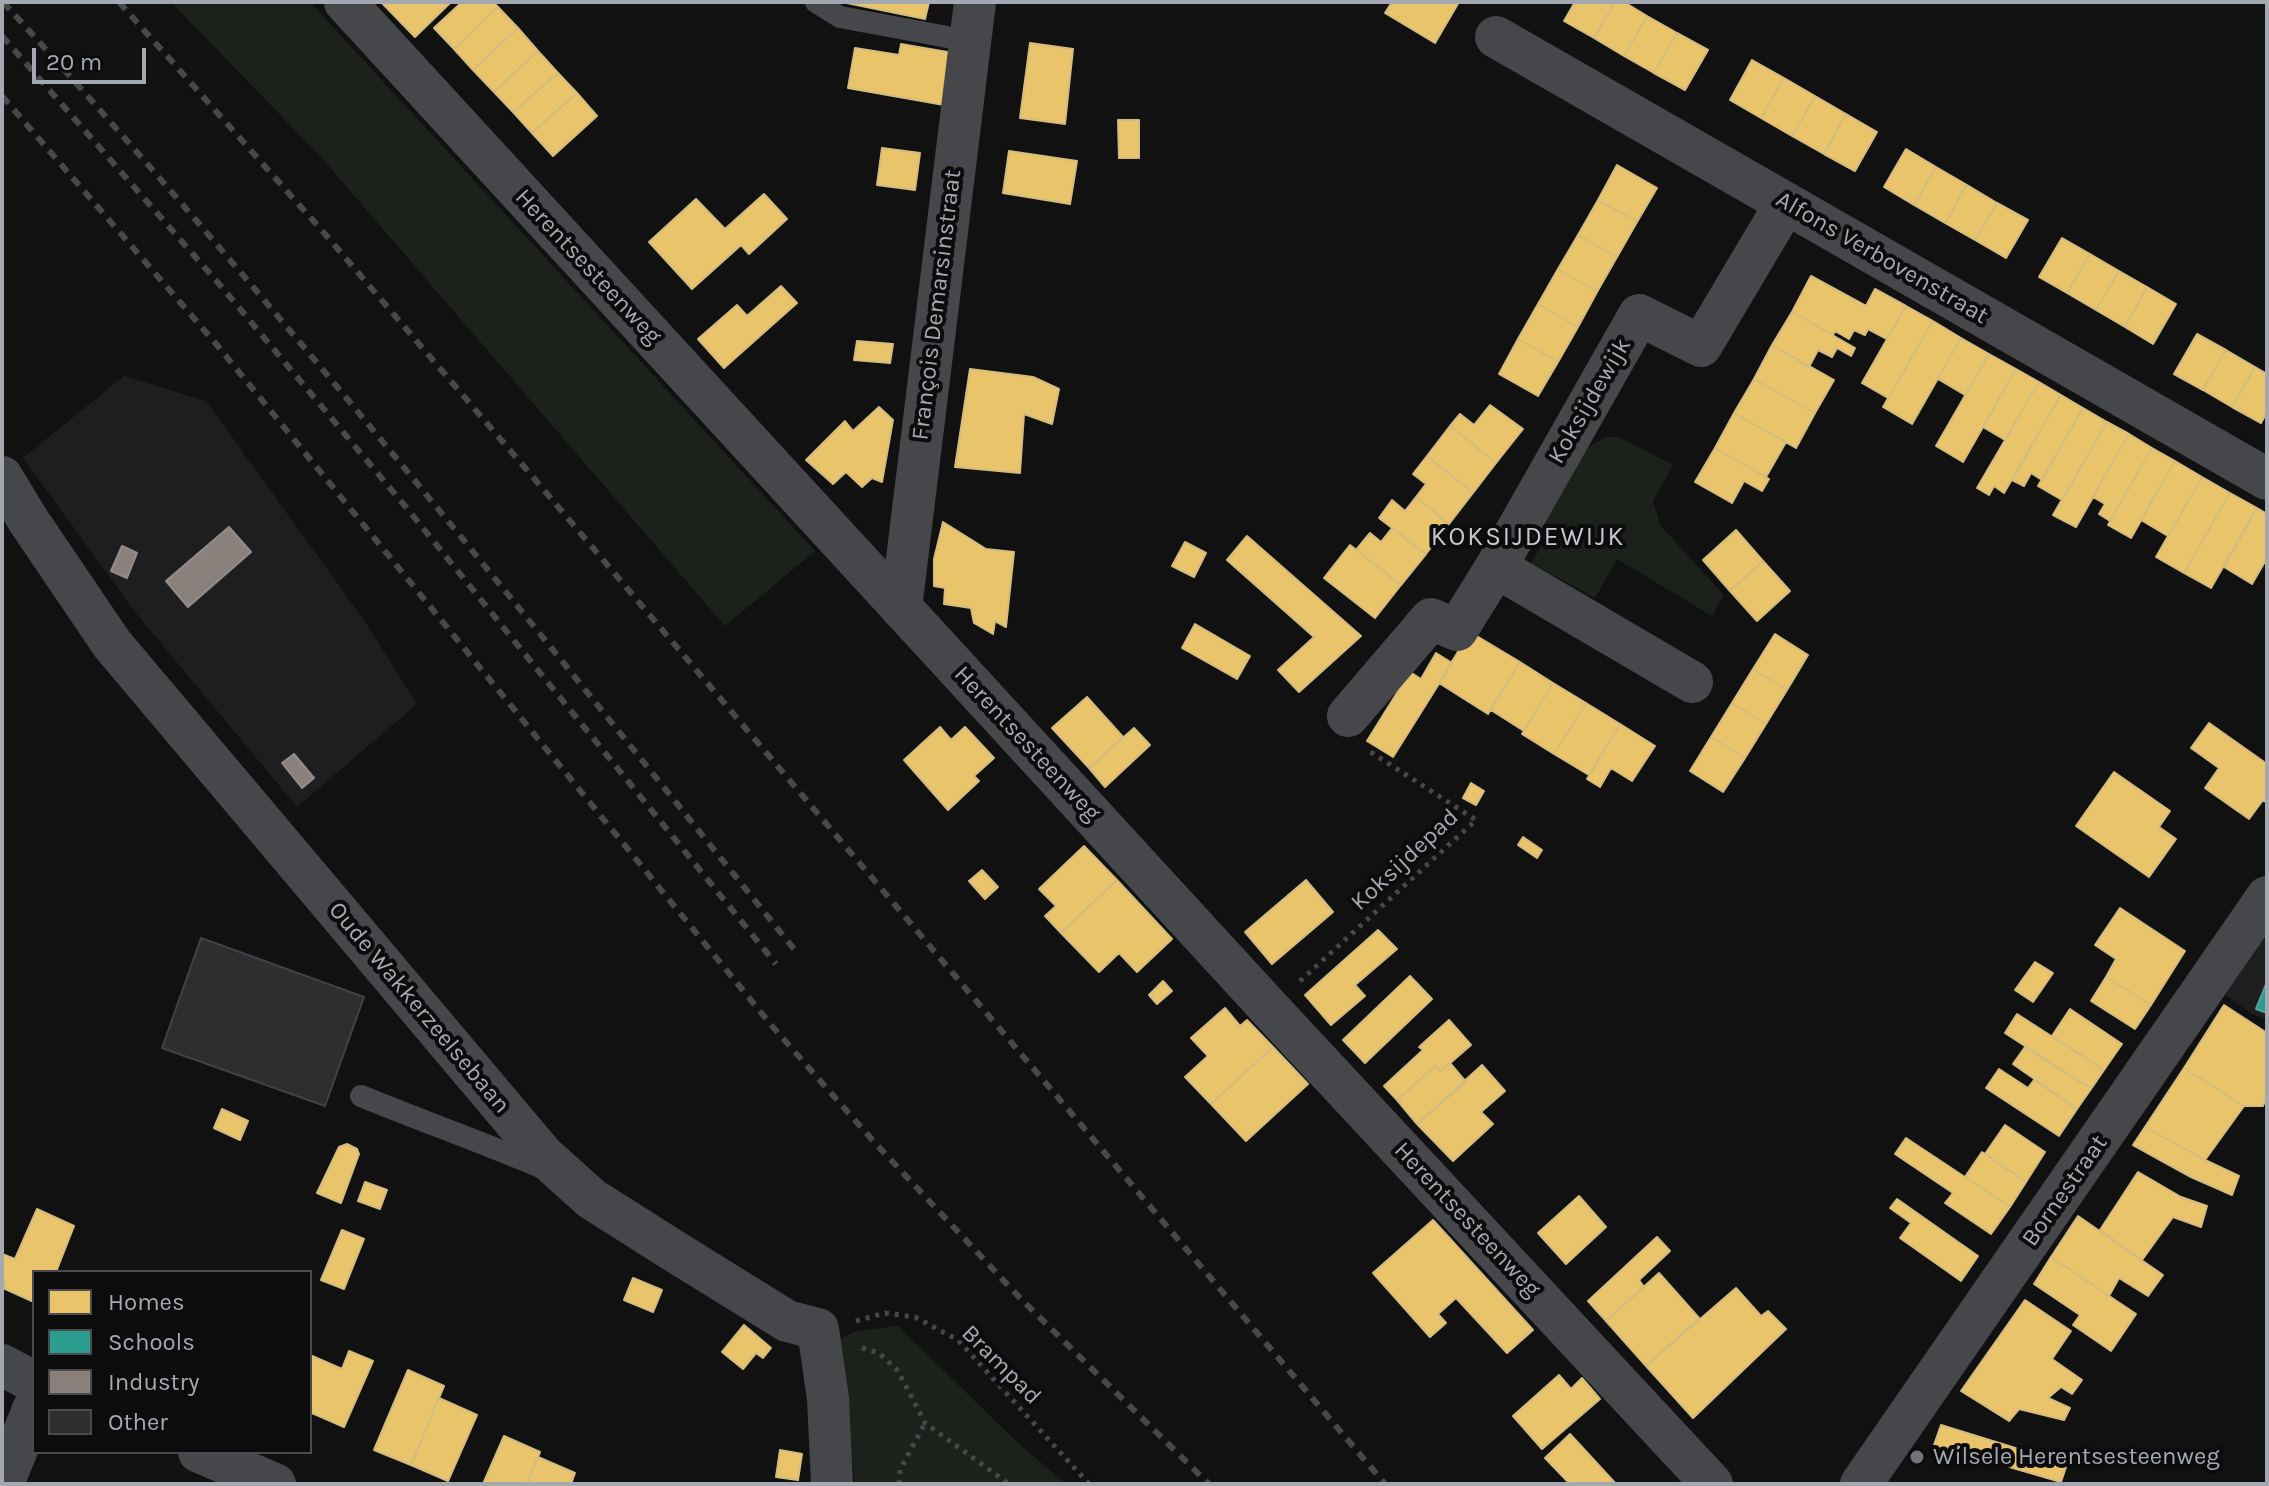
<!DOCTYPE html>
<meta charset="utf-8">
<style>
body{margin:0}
#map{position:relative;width:2269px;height:1486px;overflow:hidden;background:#111112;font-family:Karla,sans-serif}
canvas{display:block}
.frame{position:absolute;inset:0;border:4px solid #a4a9b1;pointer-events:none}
.legend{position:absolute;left:32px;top:1270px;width:280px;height:184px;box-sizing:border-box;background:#0c0c0d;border:2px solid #494b4f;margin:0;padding:10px 14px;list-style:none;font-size:24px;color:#a4a9b1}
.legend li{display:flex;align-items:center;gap:16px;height:40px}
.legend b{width:40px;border:2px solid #494b4f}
.scale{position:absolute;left:32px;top:48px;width:114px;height:36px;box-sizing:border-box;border:4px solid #a4a9b1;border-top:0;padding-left:10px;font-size:24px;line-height:28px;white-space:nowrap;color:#a4a9b1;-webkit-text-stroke:6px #0c0c0d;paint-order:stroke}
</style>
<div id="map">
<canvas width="2269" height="1486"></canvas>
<div class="frame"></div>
<ul class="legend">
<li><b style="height:22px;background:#e9c46a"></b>Homes</li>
<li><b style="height:22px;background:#2a9d8f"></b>Schools</li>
<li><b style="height:22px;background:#8a817c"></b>Industry</li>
<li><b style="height:22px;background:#2d2e2f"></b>Other</li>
</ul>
<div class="scale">20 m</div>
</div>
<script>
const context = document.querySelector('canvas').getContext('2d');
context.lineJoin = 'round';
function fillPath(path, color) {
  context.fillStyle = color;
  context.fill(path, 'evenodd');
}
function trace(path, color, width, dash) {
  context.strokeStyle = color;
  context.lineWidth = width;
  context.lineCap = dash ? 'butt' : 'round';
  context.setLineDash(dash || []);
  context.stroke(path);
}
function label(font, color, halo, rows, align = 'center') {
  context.font = font + ' Karla,sans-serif';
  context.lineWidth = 8;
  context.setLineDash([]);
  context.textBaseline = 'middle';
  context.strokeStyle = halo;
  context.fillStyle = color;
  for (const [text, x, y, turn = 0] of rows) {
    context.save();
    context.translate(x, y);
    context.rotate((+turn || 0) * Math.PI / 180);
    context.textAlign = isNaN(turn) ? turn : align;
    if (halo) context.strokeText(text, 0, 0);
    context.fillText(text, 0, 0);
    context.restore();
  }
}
const built = new Path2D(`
 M124 376 206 401 364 620 417 704 297 807 135 612 23 458Z
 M2267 922V1019L2252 1014 2222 993Z`);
const green = new Path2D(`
 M171 2H310L815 551 725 626 320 156Z
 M1605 437H1619L1673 465 1653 501 1660 525 1724 595 1712 616 1617 559 1595 598 1531 563 1545 540 1530 529 1570 459Z
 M898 1326 1017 1442 1066 1484H855L839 1340 856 1331Z`);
const homes = new Path2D(`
 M381 2H451L415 37Z
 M462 2H493L498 7 454 49 434 28Z
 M842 2H929L925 19Z
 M1392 2H1459L1435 43 1385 13Z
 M1575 2H1615L1594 38 1564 21Z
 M1615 2H1624L1647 16 1624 56 1594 38Z
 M498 7 518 28 473 70 454 49Z
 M1647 16 1677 33 1654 73 1624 56Z
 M518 28 538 51 494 92 473 70Z
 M1677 33 1708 50 1685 90 1654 73Z
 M1030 43 1073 49 1065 124 1020 118Z
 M901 44 953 53 944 105 848 88 855 48 899 55Z
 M538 51 558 73 513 112 494 92Z
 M1752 60 1784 78 1761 118 1730 100Z
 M558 73 577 93 532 133 513 112Z
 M1784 78 1815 96 1792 136 1761 118Z
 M577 93 597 116 553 156 532 133Z
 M1815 96 1846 114 1824 154 1792 136Z
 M1846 114 1877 132 1855 171 1824 154Z
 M1118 120H1139V158H1119Z
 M882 148 920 153 915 190 877 185Z
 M1906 149 1936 167 1914 205 1884 187Z
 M1009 151 1077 161 1070 204 1003 193Z
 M1617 165 1657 188 1637 222 1598 200Z
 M1936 167 1967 185 1945 223 1914 205Z
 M1967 185 1997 203 1975 240 1945 223Z
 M764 194 787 219 749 254 741 245 692 289 649 242 696 199 725 229Z
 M1598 200 1637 222 1617 257 1578 235Z
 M1997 203 2028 220 2006 258 1975 240Z
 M1578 235 1617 257 1597 292 1558 269Z
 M2062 238 2090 254 2067 293 2039 277Z
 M2090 254 2119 271 2096 310 2067 293Z
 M1558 269 1597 292 1578 327 1538 304Z
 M2119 271 2147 287 2125 327 2096 310Z
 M1811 276 1866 306 1875 289 1906 306 1887 339 1868 329 1865 335 1854 330 1849 339 1835 331 1833 335 1792 312Z
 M781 286 797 303 724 368 698 339 737 305 747 316Z
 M2147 287 2176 304 2153 344 2125 327Z
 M1538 304 1578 327 1558 362 1518 339Z
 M1906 306 1933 321 1888 398 1862 383Z
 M1792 312 1855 348 1851 356 1837 348 1832 357 1818 350 1809 367 1772 345Z
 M1933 321 1961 338 1912 424 1883 407Z
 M2197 334 2226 350 2203 390 2174 374Z
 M1961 338 1989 354 1965 395 1938 379Z
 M1518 339 1558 362 1538 396 1499 374Z
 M857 341 893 344 890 363 854 360Z
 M1772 345 1834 380 1815 413 1754 379Z
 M2226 350 2255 367 2232 407 2203 390Z
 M1989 354 2016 369 1963 462 1936 446Z
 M2255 367 2267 374V412L2261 423 2232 407Z
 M970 369 1033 377 1059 389 1052 424 1024 414 1020 473 955 467Z
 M2016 369 2039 382 2005 440 1983 427Z
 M1754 379 1815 413 1796 448 1734 413Z
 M2039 382 2061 395 2004 493 1994 486 1989 495 1977 488Z
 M2061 395 2083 408 2042 480 2031 473 2024 486 2012 480Z
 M1490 405 1523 429 1496 463 1450 426 1460 414 1474 425Z
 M879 407 893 420 882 482 872 478 862 487 846 472 833 484 806 460 845 421 853 431Z
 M2083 408 2107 422 2062 500 2038 486Z
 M1734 413 1786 442 1766 477 1715 448Z
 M2107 422 2129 434 2076 527 2053 515Z
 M1450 426 1496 463 1473 493 1427 456Z
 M2129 434 2152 448 2110 521 2099 514 2105 504 2093 497Z
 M1715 448 1769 479 1762 491 1744 481 1732 503 1695 482Z
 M2152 448 2175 461 2131 538 2108 525Z
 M1427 456 1473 493 1449 524 1416 497 1426 484 1413 474Z
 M2175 461 2202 477 2168 536 2141 520Z
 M2202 477 2230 493 2184 573 2156 557Z
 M2230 493 2257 508 2211 588 2184 573Z
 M1416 497 1449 524 1426 554 1379 518 1392 500 1405 511Z
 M2257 508 2267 514V558L2252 584 2224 567Z
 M943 522 986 549 1014 552 1006 627 995 621 993 634 974 623 971 608 944 604 945 588 934 586V559Z
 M1392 528 1426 554 1401 585 1356 550 1370 533 1381 542Z
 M1736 530 1763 561 1730 591 1703 560Z
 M1247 536 1361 636 1299 692 1278 670 1314 637 1227 560Z
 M1185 542 1206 553 1194 577 1172 566Z
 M1350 545 1401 585 1375 618 1324 578Z
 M1763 561 1790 591 1757 621 1730 591Z
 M1195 624 1250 656 1237 679 1182 648Z
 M1470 632 1520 662 1488 714 1439 683Z
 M1775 634 1808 655 1787 690 1753 669Z
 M1436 653 1452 663 1393 757 1367 741 1410 672 1421 679Z
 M1520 662 1553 683 1524 731 1491 710Z
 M1753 669 1787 690 1766 724 1732 703Z
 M1553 683 1586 703 1554 754 1522 734Z
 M1087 697 1123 737 1089 768 1052 728Z
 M1586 703 1620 724 1589 775 1554 754Z
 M1732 703 1766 724 1745 758 1711 737Z
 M2209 723 2267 764V803L2263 800 2249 819 2205 788 2219 768 2191 748Z
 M1620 724 1655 746 1632 781 1611 768 1600 787 1587 779Z
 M940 727 951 740 965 727 994 758 974 776 979 781 948 810 904 760Z
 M1134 728 1150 745 1105 787 1089 768Z
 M1711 737 1745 758 1723 792 1690 771Z
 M2114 772 2170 811 2159 827 2176 839 2149 877 2076 826Z
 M1471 783 1484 791 1476 805 1463 798Z
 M1523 837 1542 850 1537 858 1518 845Z
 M1084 846 1117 880 1061 933 1045 916 1056 906 1039 889Z
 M982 870 998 887 985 899 969 881Z
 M1117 880 1172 939 1137 972 1119 953 1099 972 1061 933Z
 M1306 880 1333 912 1272 964 1245 932Z
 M2120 908 2185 951 2151 1005 2106 977 2116 959 2095 945Z
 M1378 930 1397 949 1355 985 1365 996 1331 1025 1305 995Z
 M2035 962 2053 973 2033 1002 2015 990Z
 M1410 976 1432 999 1365 1063 1343 1040Z
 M2106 977 2151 1005 2135 1029 2091 1001Z
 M1163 981 1172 991 1157 1004 1149 995Z
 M2224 1005 2267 1033V1095L2263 1106H2244L2184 1068Z
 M1225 1008 1240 1026 1247 1020 1273 1047 1211 1104 1185 1077 1208 1056 1191 1038Z
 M2070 1009 2122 1044 2104 1070 2052 1036Z
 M2017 1014 2104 1070 2091 1089 2005 1033Z
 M1449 1020 1471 1045 1441 1071 1435 1066 1397 1100 1384 1086 1423 1050 1419 1047Z
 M1273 1047 1308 1084 1246 1141 1211 1104Z
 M2025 1047 2091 1089 2077 1109 2013 1064Z
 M1450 1063 1466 1082 1417 1124 1397 1100 1435 1066 1441 1071Z
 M1482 1065 1505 1091 1481 1112 1493 1124 1453 1161 1417 1124Z
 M2184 1068 2244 1106 2205 1160 2145 1127Z
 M1999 1069 2028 1088 2034 1080 2077 1109 2059 1136 1986 1088Z
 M222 1109 248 1121 240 1140 214 1128Z
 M2005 1125 2045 1152 2026 1182 1985 1154Z
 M2145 1127 2205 1160 2239 1176 2232 1195 2191 1177 2133 1145Z
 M1906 1138 2010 1207 1991 1234 1945 1203 1953 1193 1895 1154Z
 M347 1144 357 1149 359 1154 341 1203 317 1193 339 1147Z
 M1982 1152 2026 1182 2010 1207 1965 1177Z
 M2138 1172 2181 1197 2207 1206 2201 1227 2173 1217 2142 1260 2100 1230Z
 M365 1182 387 1190 380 1209 358 1201Z
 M1579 1196 1606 1227 1566 1264 1538 1233Z
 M1897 1199 1978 1256 1961 1281 1900 1238 1911 1223 1890 1208Z
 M37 1209 74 1226 56 1272H34V1302L3 1288 5 1282 2 1281V1254L15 1259Z
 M2078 1216 2163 1275 2148 1296 2119 1278 2109 1296 2051 1257Z
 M1433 1220 1533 1330 1507 1353 1456 1298 1438 1314 1446 1323 1430 1337 1373 1273Z
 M342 1230 364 1239 344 1289 321 1280Z
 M1657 1237 1670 1251 1639 1280 1644 1287 1606 1321 1588 1301Z
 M2051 1257 2136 1314 2111 1351 2073 1325 2080 1315 2034 1284Z
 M1659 1273 1699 1318 1646 1366 1606 1321Z
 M633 1278 662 1290 653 1312 624 1300Z
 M1736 1288 1761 1316 1768 1311 1786 1329 1693 1418 1646 1366Z
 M2025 1300 2071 1331 2052 1359 2082 1380 2072 1394 2061 1387 2048 1398 2070 1408 2064 1420 2019 1409 2009 1421 1961 1391Z
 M744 1325 771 1348 763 1358 756 1353 743 1369 722 1352Z
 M349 1351 373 1361 344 1427 312 1413 310 1417V1355L342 1369Z
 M408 1370 444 1386 411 1465 374 1450Z
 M1559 1375 1571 1389 1582 1378 1600 1399 1542 1449 1513 1416Z
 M439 1398 477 1415 448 1481 411 1465Z
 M1941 1425 2067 1464 2061 1482 1934 1445Z
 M1570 1434 1616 1484H1570L1545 1458Z
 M504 1436 540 1452 527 1484H483Z
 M780 1450 802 1454 798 1480 776 1477Z
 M538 1457 575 1473 571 1484H527Z`);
const schools = new Path2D(`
 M2267 982V1013L2256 1009Z`);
const industry = new Path2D(`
 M229 527 251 552 188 607 166 581Z
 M122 546 137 553 127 578 111 571Z
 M294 754 314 778 302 788 282 763Z`);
const building = new Path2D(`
 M201 938 364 997 325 1106 162 1048Z`);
const path = new Path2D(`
 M1300 981 1476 820 1366 749
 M856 1321 885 1313 915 1317 958 1340 1089 1484
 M862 1348 879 1353 898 1371 925 1423 1009 1484
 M899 1484 900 1470 925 1423`);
const lane = new Path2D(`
 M816 2 840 17 969 41
 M361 1096C422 1121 484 1143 545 1169`);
const street = new Path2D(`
 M345 2 1270 1009 1712 1484
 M1496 37 2267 479
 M2 477 28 520 112 644 543 1155 592 1199 674 1251 787 1321 818 1329 828 1399 832 1484
 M1496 567 1639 315 1701 346 1786 203
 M901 608 975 2
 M1348 716 1431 619 1457 630 1496 567 1692 682
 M2 1365 34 1382
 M199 1452 275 1484
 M3 1484 34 1407
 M1861 1484 2267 897`);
const rail = new Path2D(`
 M3 2C280 306 536 629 794 949
 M119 2 325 234 538 483 1385 1484
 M2 36 220 285 405 506 776 964
 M2 96 217 345 772 1026 876 1144 1020 1298 1209 1484`);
const markers = [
 [1917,1457,8,"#717479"]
];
const streetNames = [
 ["Alfons Verbovenstraat",1882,258,30],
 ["Herentsesteenweg",588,267,47],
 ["François Demarsinstraat",937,305,-83],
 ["Koksijdewijk",1590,401,-60],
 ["Herentsesteenweg",1027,744,47],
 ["Koksijdepad",1405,860,-43],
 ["Oude Wakkerzeelsebaan",419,1008,50],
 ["Bornestraat",2065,1191,-55],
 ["Herentsesteenweg",1467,1220,47],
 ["Brampad",1001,1365,45]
];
const poiNames = [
 ["Wilsele Herentsesteenweg",1933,1457]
];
const neighbourhoodNames = [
 ["KOKSIJDEWIJK",1528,538]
];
fillPath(built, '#1e1e20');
fillPath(green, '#1c211c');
fillPath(homes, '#e9c46a');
trace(homes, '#d4bc7f', 2);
fillPath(schools, '#2a9d8f');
trace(schools, '#4fa199', 2);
fillPath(industry, '#8a817c');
trace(industry, '#928d8c', 2);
fillPath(building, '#2d2e2f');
trace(building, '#414245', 2);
trace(path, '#47484b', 5, [4, 6]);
trace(lane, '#46474a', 22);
trace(street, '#46474a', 42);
trace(rail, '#47484a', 6, [10, 8]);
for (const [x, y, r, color] of markers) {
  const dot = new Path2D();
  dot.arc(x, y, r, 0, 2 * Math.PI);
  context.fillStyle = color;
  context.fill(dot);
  trace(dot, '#0c0c0d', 3);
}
label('24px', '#a4a9b1', '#0c0c0d', streetNames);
label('24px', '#a4a9b1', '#0c0c0d', poiNames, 'left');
context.letterSpacing = '2px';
label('26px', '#c4c7ce', '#0c0c0d', neighbourhoodNames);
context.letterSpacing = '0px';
</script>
